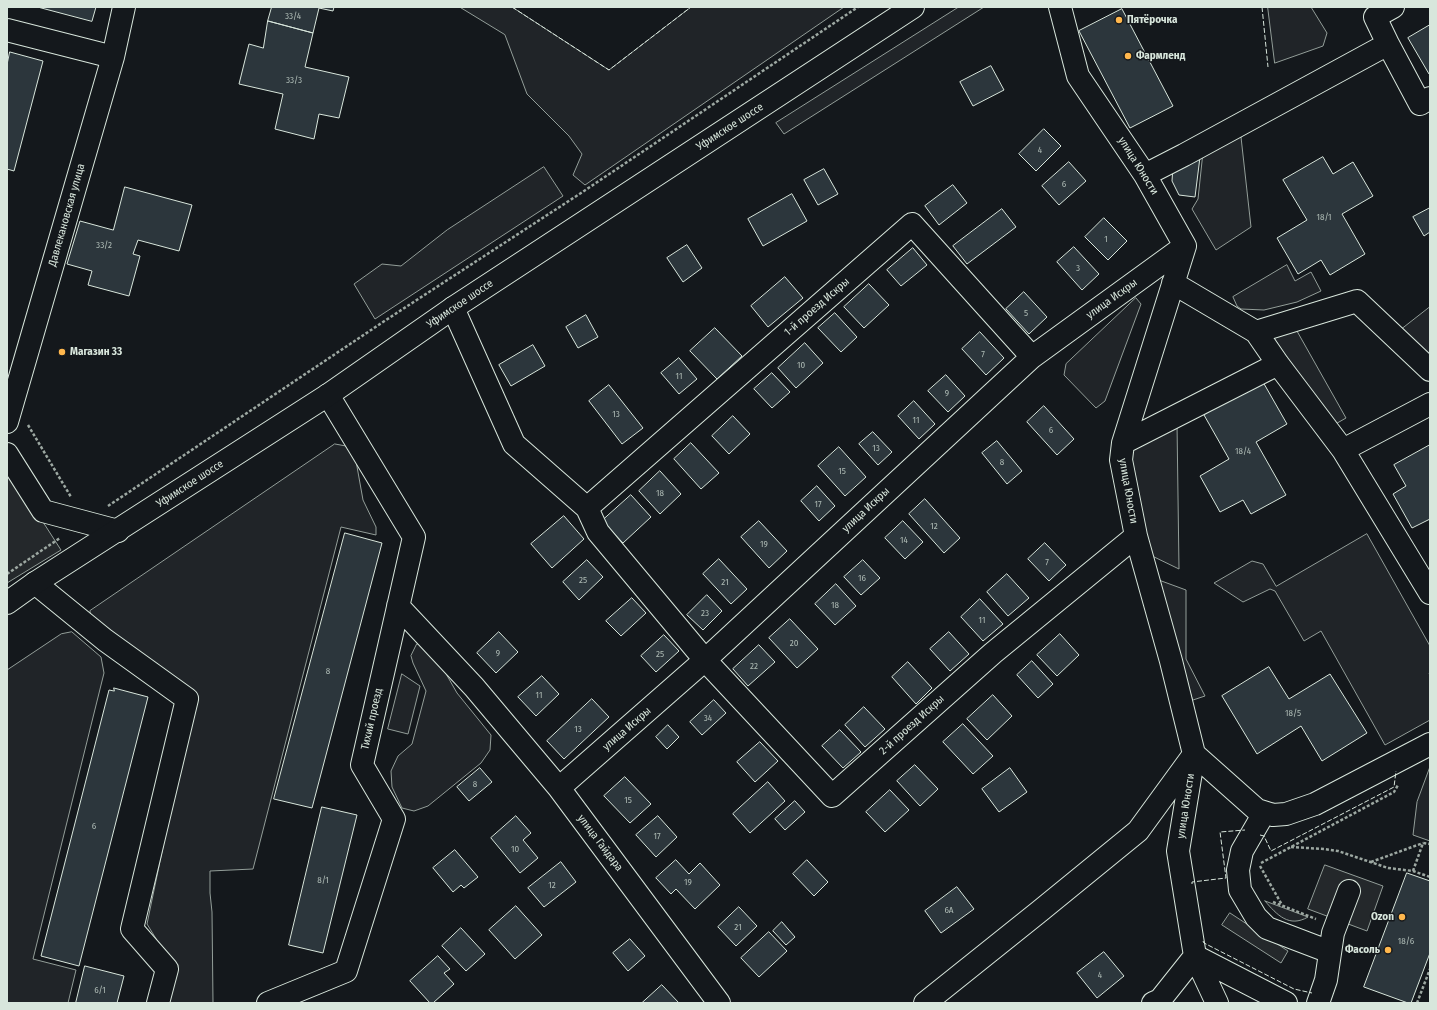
<!DOCTYPE html>
<meta charset="utf-8">
<style>
body{margin:0}
#map{position:relative;width:1437px;height:1010px;overflow:hidden;background:#14181c;font-family:"Fira Sans Condensed",sans-serif}
canvas{display:block}
.frame{position:absolute;inset:0;border:8px solid #d8e6dc;pointer-events:none}
</style>
<div id="map">
<canvas width="1437" height="1010"></canvas>
<div class="frame"></div>
</div>
<script>
const context = document.querySelector('canvas').getContext('2d');
context.lineJoin = 'round';
function fillPath(path, color) {
  context.fillStyle = color;
  context.fill(path, 'evenodd');
}
function trace(path, color, width, dash) {
  context.strokeStyle = color;
  context.lineWidth = width;
  context.lineCap = dash ? 'butt' : 'round';
  context.setLineDash(dash || []);
  context.stroke(path);
}
function label(font, color, halo, rows, align = 'center') {
  context.font = font + ' "Fira Sans Condensed",sans-serif';
  context.lineWidth = 3;
  context.setLineDash([]);
  context.textBaseline = 'middle';
  context.strokeStyle = halo;
  context.fillStyle = color;
  for (const [text, x, y, turn = 0] of rows) {
    context.save();
    context.translate(x, y);
    context.rotate((+turn || 0) * Math.PI / 180);
    context.textAlign = isNaN(turn) ? turn : align;
    if (halo) context.strokeText(text, 0, 0);
    context.fillText(text, 0, 0);
    context.restore();
  }
}
const green = new Path2D(`
 M460 7H512L609 70 691 7H844L585 185 573 175 582 154 569 136 527 94 505 35Z
 M959 7H984L784 134 776 123Z
 M1268 7H1311L1327 33 1323 46 1275 63Z
 M1240 128 1251 227 1216 250 1192 209 1198 199 1203 152Z
 M544 167 563 196 375 319 354 284 382 264 401 266 447 230Z
 M1287 265 1295 281 1311 272 1321 291 1297 302 1264 310 1241 309 1237 306 1233 297Z
 M1136 298 1141 304 1105 401 1096 408 1064 375 1066 364Z
 M1430 307V356L1402 329Z
 M1293 324 1346 418 1332 426 1270 332Z
 M1177 423 1179 569 1148 554 1132 476 1131 449Z
 M335 444 346 446 356 461 363 500 376 527V535L341 527 253 869 210 871V893L212 912 213 1003H168L174 968 147 924 194 697 91 619 90 611Z
 M1367 534 1430 646V672L1429 673 1430 675V720L1385 745 1321 631 1304 641 1275 591 1270 589 1243 602 1214 583 1252 561 1263 564 1276 586Z
 M1156 579 1186 590V659L1205 696 1193 700Z
 M72 632 101 657 104 673 33 959 76 970 68 1003H7V670L61 634Z
 M417 644H423L445 672 457 693 491 735 490 750 481 763 428 806 414 811 402 808 392 787 391 771 398 756 412 744 426 691 413 663 411 656Z
 M402 674 420 686 408 734 388 729Z
 M1430 767V841L1413 835 1417 802Z
 M1265 901 1308 917C1289 928 1277 915 1265 901Z`);
const parking = new Path2D(`
 M7 466 61 550 7 583Z
 M1325 865 1383 886 1367 931 1308 909Z
 M1230 913 1288 951 1281 963 1222 925Z`);
const building = new Path2D(`
 M38 7H96L92 21Z
 M272 7H334L333 11 319 8 313 33 268 21Z
 M1122 9 1173 106 1130 128 1079 31Z
 M268 21 313 33 305 67 349 77 339 118 319 114 314 139 275 129 283 94 239 84 249 44 263 48Z
 M1430 25V73L1429 74 1408 38Z
 M10 52 43 61 14 171 7 169V65Z
 M991 66 1004 90 973 106 960 82Z
 M1044 129 1061 146 1036 171 1019 154Z
 M1200 157 1195 197 1179 195 1172 181 1173 166Z
 M1323 157 1333 174 1353 162 1373 196 1342 214 1365 254 1330 275 1321 260 1298 274 1277 238 1307 220 1283 180Z
 M1069 162 1086 181 1059 205 1042 186Z
 M824 169 838 194 818 205 804 180Z
 M953 185 967 203 939 225 925 206Z
 M125 187 192 205 179 251 138 240 133 254 140 256 129 296 88 285 92 271 67 264 80 221 113 230Z
 M792 194 807 221 763 246 748 219Z
 M1430 208V232L1424 236 1413 217Z
 M1002 209 1016 227 967 264 953 246Z
 M1104 218 1127 241 1108 260 1085 237Z
 M687 245 702 268 683 282 667 258Z
 M1074 247 1099 274 1082 290 1057 262Z
 M913 248 927 265 901 286 887 270Z
 M785 277 803 298 768 327 751 306Z
 M869 284 889 305 864 328 844 307Z
 M1024 292 1047 317 1029 334 1006 309Z
 M835 313 857 337 841 352 818 328Z
 M586 315 598 337 578 348 566 327Z
 M715 328 742 356 717 379 690 351Z
 M980 332 1004 358 986 375 962 349Z
 M805 343 823 363 796 388 778 368Z
 M533 345 545 366 511 386 499 365Z
 M679 358 697 379 679 394 661 373Z
 M772 373 790 392 772 408 754 389Z
 M946 375 965 396 948 412 928 391Z
 M1263 382 1287 424 1256 442 1286 495 1251 514 1243 500 1220 512 1200 476 1229 459 1204 415Z
 M609 385 643 428 622 444 589 401Z
 M914 401 935 424 919 439 898 416Z
 M1044 406 1074 439 1057 455 1027 422Z
 M733 416 750 434 729 454 712 436Z
 M873 432 892 452 878 465 859 444Z
 M997 441 1022 471 1007 484 982 453Z
 M691 443 719 473 701 489 674 459Z
 M1430 445V519L1412 528 1393 494 1406 486 1394 465Z
 M839 447 866 477 845 496 818 466Z
 M660 471 681 494 660 514 639 491Z
 M817 486 835 506 819 521 801 501Z
 M631 495 651 517 623 543 602 521Z
 M925 499 960 538 944 553 909 514Z
 M564 516 584 539 552 568 531 544Z
 M759 521 787 551 769 568 741 537Z
 M903 521 923 542 905 559 885 538Z
 M345 533 382 543 312 808 274 799Z
 M1045 543 1066 565 1049 581 1028 559Z
 M719 559 747 589 731 604 703 574Z
 M587 560 603 577 579 600 563 582Z
 M863 560 880 578 861 595 844 577Z
 M1007 574 1029 598 1008 616 987 592Z
 M836 584 856 606 835 625 815 604Z
 M707 595 722 611 703 630 687 615Z
 M632 598 646 613 621 636 606 621Z
 M980 599 1003 624 983 641 961 617Z
 M790 619 818 649 797 668 769 638Z
 M499 632 518 652 496 673 477 653Z
 M949 632 969 654 950 671 930 649Z
 M1060 634 1079 655 1057 676 1037 655Z
 M664 635 679 651 656 672 641 656Z
 M759 645 775 662 748 686 733 669Z
 M1032 661 1053 684 1038 698 1017 675Z
 M908 662 932 688 916 704 892 677Z
 M1269 667 1289 699 1330 674 1367 733 1322 761 1301 726 1257 754 1222 696Z
 M542 676 559 694 536 716 518 697Z
 M114 688 148 697 79 966 41 956 109 690 114 691Z
 M993 695 1012 716 987 740 967 719Z
 M592 699 609 717 564 759 547 741Z
 M714 700 726 713 702 735 690 722Z
 M864 707 885 729 865 747 845 725Z
 M963 724 993 756 973 774 943 742Z
 M668 725 679 737 667 749 656 737Z
 M840 730 861 752 843 768 822 746Z
 M760 742 778 761 755 782 737 762Z
 M915 765 938 789 920 806 897 781Z
 M480 768 492 782 469 801 457 787Z
 M1010 768 1027 792 999 812 982 789Z
 M625 777 651 804 630 823 604 796Z
 M768 782 785 801 750 833 733 814Z
 M890 790 909 810 885 832 866 812Z
 M795 801 805 812 785 830 775 819Z
 M322 807 357 815 323 953 289 945Z
 M516 816 531 833 523 840 538 858 520 873 491 838Z
 M658 816 677 837 656 857 636 835Z
 M455 850 478 877 464 888 461 885 453 892 433 868Z
 M676 860 689 874 700 863 720 885 695 909 676 889 671 894 656 878Z
 M807 860 828 882 814 896 793 874Z
 M561 862 576 882 544 907 528 888Z
 M1407 873 1430 881V953L1411 1003H1408L1364 987Z
 M957 887 974 909 941 933 925 911Z
 M516 906 542 935 515 959 489 930Z
 M739 907 757 926 736 946 718 927Z
 M782 922 795 937 786 945 773 931Z
 M461 928 485 954 466 971 442 946Z
 M769 932 787 951 759 977 741 958Z
 M630 939 645 956 628 971 613 953Z
 M1104 952 1124 976 1097 998 1077 973Z
 M438 956 450 969 444 973 454 984 433 1003H430L410 981Z
 M85 966 124 976 117 1003H76Z
 M662 985 679 1003H642Z`);
const path = new Path2D(`
 M28 425 71 497
 M108 506 386 320 581 193 858 7
 M7 574 60 538
 M1291 847 1324 849 1338 851 1388 868 1413 871 1430 877
 M1371 862 1423 843
 M1261 863 1394 792 1398 785
 M1260 866 1282 905
 M1413 871 1423 843 1430 844
 M1273 902 1316 919
 M1417 1003 1430 969`);
const minor = new Path2D(`
 M1060 7 1078 76 1145 175 1185 246 1123 443 1121 460 1136 536 1171 661 1194 754 1178 851 1195 956 1217 1003
 M7 30 113 57
 M1388 44 1420 104 1430 98
 M1145 175 1184 155 1388 44 1375 17 1393 7
 M1173 283 1256 332 1278 364 1343 450 1430 593
 M453 308 514 444 587 508 598 532 705 660 832 796 993 653 1136 536
 M1256 332 1357 301 1430 370
 M7 422 113 57 124 7
 M1123 443 1278 364
 M1343 450 1430 404
 M7 454 43 511 118 531
 M587 508 912 224 1032 357
 M35 583 105 640 187 699 132 929 167 969 158 1003
 M398 606 474 687 559 788 719 1003
 M1194 754 1257 810 1273 815 1286 814 1315 804 1430 744
 M559 788 705 660 1032 357 1185 246
 M1264 813 1242 851 1238 870 1240 890 1256 917 1267 928 1330 952
 M268 1003 346 971 394 819 362 765 414 537 328 395
 M925 1003 1040 911 1138 831 1192 757
 M1153 1003 1160 1000 1195 956 1286 1003
 M1318 1003 1326 980 1333 933 1349 891`);
const major = new Path2D(`
 M7 603 35 583 328 395 453 308 913 7`);
const fence = new Path2D(`
 M512 7 609 70 691 7
 M1262 7 1268 67
 M1260 835 1264 836 1271 851 1394 787 1396 771
 M1192 884V882L1226 878 1220 832 1245 830
 M1203 941 1204 943 1294 989 1312 993`);
const markers = [
 [1119,20,4,"#ffb74d"],
 [1128,56,4,"#ffb74d"],
 [62,352,4,"#ffb74d"],
 [1402,917,4,"#ffb74d"],
 [1388,950,4,"#ffb74d"]
];
const numberNames = [
 ["33/4",293,16],
 ["33/3",294,80],
 ["4",1040,150],
 ["6",1064,184],
 ["18/1",1324,217],
 ["1",1106,239],
 ["33/2",104,245],
 ["3",1078,268],
 ["5",1026,313],
 ["7",983,354],
 ["10",801,365],
 ["11",679,376],
 ["9",947,393],
 ["13",616,414],
 ["11",916,420],
 ["6",1051,430],
 ["13",876,448],
 ["18/4",1243,451],
 ["8",1002,462],
 ["15",842,471],
 ["18",660,493],
 ["17",818,504],
 ["12",934,526],
 ["14",904,540],
 ["19",764,544],
 ["7",1047,562],
 ["16",862,578],
 ["25",583,580],
 ["21",725,582],
 ["18",835,605],
 ["23",705,613],
 ["11",982,620],
 ["20",794,643],
 ["9",498,653],
 ["25",660,654],
 ["22",754,666],
 ["8",328,671],
 ["11",539,695],
 ["18/5",1293,713],
 ["34",708,718],
 ["13",578,729],
 ["8",475,784],
 ["15",628,800],
 ["6",94,826],
 ["17",657,836],
 ["10",515,849],
 ["8/1",323,880],
 ["19",688,882],
 ["12",552,885],
 ["6А",949,910],
 ["21",738,927],
 ["18/6",1406,941],
 ["4",1100,975],
 ["6/1",100,990]
];
const poiNames = [
 ["Пятёрочка",1127,20],
 ["Фармленд",1136,56],
 ["Магазин 33",70,352],
 ["Ozon",1394,917,"right"],
 ["Фасоль",1380,950,"right"]
];
const streetNames = [
 ["Уфимское шоссе",730,127,-33],
 ["улица Юности",1138,166,58],
 ["Давлекановская улица",67,215,-74],
 ["улица Искры",1112,299,-36],
 ["Уфимское шоссе",460,304,-34],
 ["1-й проезд Искры",817,307,-41],
 ["Уфимское шоссе",190,484,-33],
 ["улица Юности",1128,491,80],
 ["улица Искры",866,510,-43],
 ["Тихий проезд",372,719,-77],
 ["2-й проезд Искры",912,725,-42],
 ["улица Искры",627,729,-41],
 ["улица Юности",1186,806,-81],
 ["улица Гайдара",600,843,53]
];
fillPath(green, '#202428');
trace(green, '#939e99', 1);
fillPath(parking, '#24282b');
trace(parking, '#939e99', 1);
fillPath(building, '#2c363c');
trace(building, '#d8e6dc', 1);
trace(minor, '#d8e6dc', 24);
trace(major, '#d8e6dc', 24);
trace(path, '#9da8a2', 2.5, [3, 2]);
trace(minor, '#14181c', 22);
trace(major, '#14181c', 22);
trace(fence, '#d8e6dc', 1, [5, 2]);
for (const [x, y, r, color] of markers) {
  const dot = new Path2D();
  dot.arc(x, y, r, 0, 2 * Math.PI);
  context.fillStyle = color;
  context.fill(dot);
  trace(dot, '#14181c', 1.5);
}
label('9px', '#adbab4', null, numberNames);
label('bold 11px', '#d8e6dc', '#14181c', poiNames, 'left');
label('11px', '#d8e6dc', '#14181c', streetNames);
</script>
